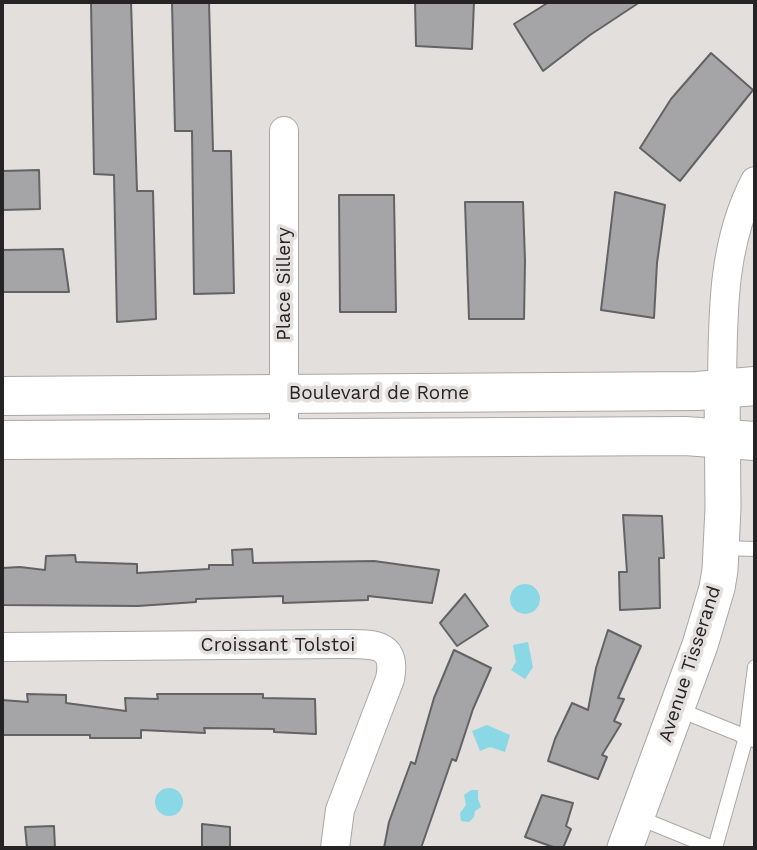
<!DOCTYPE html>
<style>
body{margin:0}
#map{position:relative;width:757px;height:850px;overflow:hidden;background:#e2dfdd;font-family:"Work Sans",sans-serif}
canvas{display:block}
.frame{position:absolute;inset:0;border:4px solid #252323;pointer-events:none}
</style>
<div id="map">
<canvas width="757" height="850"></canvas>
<div class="frame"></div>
</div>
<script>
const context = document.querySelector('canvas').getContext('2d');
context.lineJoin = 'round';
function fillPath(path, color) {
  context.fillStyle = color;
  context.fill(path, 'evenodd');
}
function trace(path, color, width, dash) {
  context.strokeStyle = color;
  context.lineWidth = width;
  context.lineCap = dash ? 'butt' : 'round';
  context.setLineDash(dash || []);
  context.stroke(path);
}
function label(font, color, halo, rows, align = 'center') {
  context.font = font + ' "Work Sans",sans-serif';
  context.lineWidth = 7;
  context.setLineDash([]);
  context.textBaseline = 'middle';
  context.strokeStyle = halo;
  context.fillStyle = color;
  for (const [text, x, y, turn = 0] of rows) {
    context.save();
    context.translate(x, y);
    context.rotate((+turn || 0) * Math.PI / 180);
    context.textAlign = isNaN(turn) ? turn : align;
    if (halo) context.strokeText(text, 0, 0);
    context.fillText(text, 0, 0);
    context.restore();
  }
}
const water = new Path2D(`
 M510 599a15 15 0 1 1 30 0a15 15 0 1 1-30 0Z
 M528 642 533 667 525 679 511 670 516 662 513 645Z
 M487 725 510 735 505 752 490 747 480 751 472 731Z
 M155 802a14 14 0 1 1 28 0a14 14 0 1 1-28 0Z
 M471 790H478V799L481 807 475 811 474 817 469 822 461 821 460 813 466 805 464 795Z`);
const building = new Path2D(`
 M91 2H131L137 191H153L156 319 117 322 114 175 94 174Z
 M172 2H209L213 151H231L234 293 194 294 192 131H175Z
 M415 2H474L472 49 416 46Z
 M549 2H640L590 35 543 71 514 24Z
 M711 53 753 90 680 181 640 148 671 99Z
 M39 170 40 209 2 210V171Z
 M615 192 665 205 657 263 654 318 601 310Z
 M339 195H394L396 312H340Z
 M465 202H523L525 261 524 319H469Z
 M63 249 69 292H2V250Z
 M623 515 662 516 664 558H659L660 608 620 610 619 572H627Z
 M252 549 253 563 374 561 439 570 432 603 368 596V600L283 603V596L196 599V602L138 606 2 605V568L20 567 45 570 46 556 75 555 76 562 137 564V573L209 569V565H233L232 550Z
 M465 594 488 626 457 646 440 623Z
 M608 630 641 646 618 698 624 699 614 721 621 724 602 755 607 757 598 779 548 761 555 739 572 703 588 710 596 668Z
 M454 650 491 668 473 709 456 761 452 759 421 848H384L389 822 411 762 415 764 434 698Z
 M27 694 66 695V703L126 711 125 698 158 699 157 694H263V698L315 699 316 734 274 732V729L204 728 205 733 141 730V738H90V735H2V700L28 702Z
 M542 795 573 803 566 826 571 829 563 848H556L525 837Z
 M202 824 230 827V848H202Z
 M54 826 55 848H27L25 827Z`);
const service = new Path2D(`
 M722 548 755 549
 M677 709 754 740
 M637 817 713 848
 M715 848 746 737 755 667`);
const minor = new Path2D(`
 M284 131V438
 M722 389C723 318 721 246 755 181
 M2 647 345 644C374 644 397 643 390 679L340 810 335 848`);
const tertiary = new Path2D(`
 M625 848 700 645 717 588 720 570 723 508 722 389`);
const secondary = new Path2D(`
 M2 396 697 391 755 386
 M2 440 685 436 755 441`);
const streetNames = [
 ["Place Sillery",284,284,-90],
 ["Boulevard de Rome",379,393],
 ["Croissant Tolstoi",278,645],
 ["Avenue Tisserand",690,664,-72]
];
fillPath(water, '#8ad8e5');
fillPath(building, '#a5a5a8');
trace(building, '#636265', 2);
trace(service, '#aaa7a5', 16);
trace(minor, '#aaa7a5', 30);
trace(tertiary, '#aaa7a5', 37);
trace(secondary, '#aaa7a5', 40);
trace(service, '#fff', 14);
trace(minor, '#fff', 28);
trace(tertiary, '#fff', 35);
trace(secondary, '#fff', 38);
label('19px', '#252323', '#e2dfdd', streetNames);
</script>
